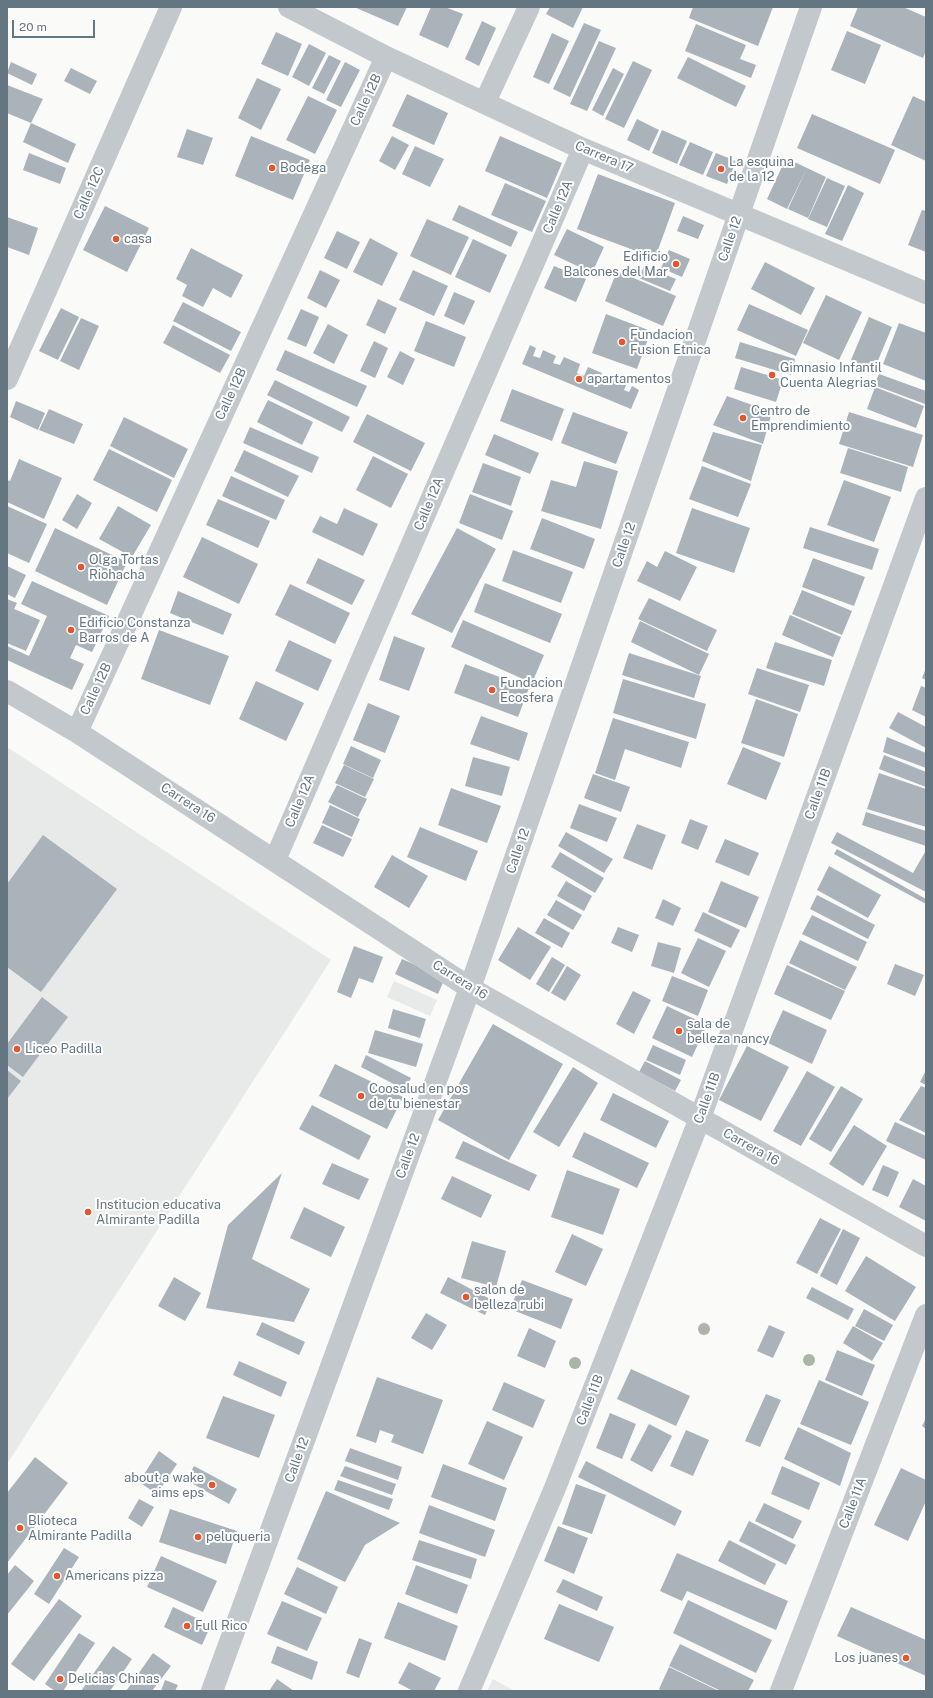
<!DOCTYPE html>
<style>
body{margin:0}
#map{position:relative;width:933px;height:1698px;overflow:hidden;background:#fafaf8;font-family:"Public Sans",sans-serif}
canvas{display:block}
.frame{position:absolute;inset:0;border:8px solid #657683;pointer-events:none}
.scale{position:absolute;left:12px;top:20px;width:83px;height:18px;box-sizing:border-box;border:2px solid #657683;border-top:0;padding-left:5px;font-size:12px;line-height:14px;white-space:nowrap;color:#657683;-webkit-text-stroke:3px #fff;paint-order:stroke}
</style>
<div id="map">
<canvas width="933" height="1698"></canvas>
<div class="frame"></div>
<div class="scale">20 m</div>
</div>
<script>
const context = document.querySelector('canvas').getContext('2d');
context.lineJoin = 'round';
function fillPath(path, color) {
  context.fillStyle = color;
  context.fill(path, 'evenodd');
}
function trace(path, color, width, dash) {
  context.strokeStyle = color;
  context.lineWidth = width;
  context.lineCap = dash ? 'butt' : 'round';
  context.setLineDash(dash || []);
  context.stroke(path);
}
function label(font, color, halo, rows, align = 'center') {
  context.font = font + ' "Public Sans",sans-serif';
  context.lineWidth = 4;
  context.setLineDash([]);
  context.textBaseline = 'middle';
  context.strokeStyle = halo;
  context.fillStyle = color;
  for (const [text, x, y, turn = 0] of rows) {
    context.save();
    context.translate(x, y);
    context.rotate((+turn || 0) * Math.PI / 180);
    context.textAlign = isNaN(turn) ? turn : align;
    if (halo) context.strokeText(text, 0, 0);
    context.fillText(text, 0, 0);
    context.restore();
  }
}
const built = new Path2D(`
 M7 747 331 960 7 1464Z
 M394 981 437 1000 430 1016 387 997Z
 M493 1679 515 1691H487Z`);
const building = new Path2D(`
 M354 7H407L398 26Z
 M431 7H445L463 14 448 48 419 35Z
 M550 7H583L573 28 546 14Z
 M693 7H773L758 46 689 18Z
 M858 7H903L926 17V51L923 58 850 26Z
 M482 21 496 28 479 66 465 59Z
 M584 23 601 30 570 97 553 89Z
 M696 24 746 45 740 59 756 65 751 78 685 51Z
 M847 31 881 45 865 84 831 70Z
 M276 32 302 44 288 76 261 64Z
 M552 33 569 41 549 84 533 77Z
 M599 41 616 48 587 111 570 104Z
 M309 44 326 53 309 86 292 77Z
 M329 55 341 61 324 94 312 88Z
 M688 57 746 86 736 107 677 78Z
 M633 61 652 70 624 128 605 119Z
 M11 62 37 74 32 85 7 73Z
 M345 62 360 70 341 107 326 100Z
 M71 68 97 81 90 94 64 81Z
 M613 68 624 74 603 116 592 110Z
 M257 78 281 89 261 130 238 118Z
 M7 85 43 99 31 123 7 113Z
 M407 94 448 113 434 145 392 126Z
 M308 96 337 110 315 154 286 140Z
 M913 96 926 102V161L891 145Z
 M812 114 895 150 880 184 797 148Z
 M637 119 659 130 649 151 627 140Z
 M31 123 76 144 68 163 23 142Z
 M187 129 213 138 203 165 177 157Z
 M662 130 687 141 677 164 652 153Z
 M251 136 310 160 293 200 235 176Z
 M392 136 409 145 395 170 379 161Z
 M500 136 562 163 547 198 485 171Z
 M690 142 713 152 703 175 679 165Z
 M415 146 444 159 430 187 402 174Z
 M29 153 66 168 60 184 23 170Z
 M716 153 736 161 727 184 706 176Z
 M786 158 807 168 787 209 767 199Z
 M807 168 826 177 808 218 788 209Z
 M598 174 675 203 655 258 577 229Z
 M827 178 845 186 827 227 808 219Z
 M505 183 546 201 532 232 491 215Z
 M848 185 864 193 842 241 825 234Z
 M459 205 518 232 511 247 452 220Z
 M105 206 149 228 127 272 83 250Z
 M922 210 926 211V252L908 245Z
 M683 216 704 225 698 239 677 231Z
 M7 217 38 228 29 255 7 247Z
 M427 219 469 237 451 275 410 256Z
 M567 229 604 247 592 273 554 255Z
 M337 231 360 242 347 269 324 258Z
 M370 238 398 253 382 286 353 272Z
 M473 239 507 255 490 293 455 277Z
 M191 248 243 275 231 298 213 288 203 307 182 296 187 285 176 279Z
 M669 250 690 259 682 277 661 268Z
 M765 262 815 288 801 315 751 289Z
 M554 266 586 279 576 302 544 288Z
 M644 266 676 279 670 291 639 278Z
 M320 270 340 280 326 308 307 298Z
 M413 270 448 286 434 316 399 300Z
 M617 271 676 296 663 326 605 301Z
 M454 292 475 301 464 325 444 316Z
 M826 295 862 312 839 360 803 343Z
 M378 299 397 308 385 334 366 325Z
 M183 302 241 332 231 351 173 321Z
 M749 304 808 330 796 356 737 330Z
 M61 308 79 317 58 360 39 351Z
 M301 309 319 317 306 347 287 339Z
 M606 314 651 331 637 369 592 353Z
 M869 317 892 327 874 370 851 360Z
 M81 318 99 326 79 370 60 361Z
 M426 321 466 337 454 367 414 351Z
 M899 323 926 333V381L883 364Z
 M328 324 348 335 334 364 313 353Z
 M173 325 230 355 220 373 163 343Z
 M374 341 388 348 375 378 360 371Z
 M740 342 795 359 791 375 735 358Z
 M530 345 536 348 533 356 540 358 543 350 556 356 553 363 560 365 564 357 580 364 577 373 584 376 588 367 602 373 599 381 609 385 612 377 627 383 624 390 629 392 632 386 639 390 631 409 522 364Z
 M285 350 367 386 357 407 276 370Z
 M400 351 415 359 403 385 387 377Z
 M741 367 783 380 776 402 734 389Z
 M879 374 926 391 925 404 874 385Z
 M275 380 350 417 342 432 267 395Z
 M875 387 924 406 916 428 867 409Z
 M512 389 564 409 552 441 500 421Z
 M727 396 772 412 763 444 713 425Z
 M268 400 313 422 302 445 257 422Z
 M16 401 45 413 38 430 10 417Z
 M49 409 83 424 74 444 39 430Z
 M573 412 628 432 616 464 561 443Z
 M849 412 923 435 913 467 839 444Z
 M367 414 425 443 411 471 353 442Z
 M124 417 188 449 174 478 110 446Z
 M250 427 319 457 312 473 243 443Z
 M713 432 762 445 751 481 702 461Z
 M494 434 539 453 530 474 485 455Z
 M848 448 908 467 901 492 840 473Z
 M109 449 172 480 157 512 93 480Z
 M244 450 299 476 288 497 234 471Z
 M373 456 408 474 391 508 356 490Z
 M19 459 62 478 44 519 7 502V480L10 481Z
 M584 461 618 471 601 529 541 511 551 480 576 487Z
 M483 463 521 477 511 506 472 492Z
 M702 466 751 484 738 517 689 499Z
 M231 476 285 500 276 520 222 496Z
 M844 480 891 497 874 542 827 525Z
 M77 494 92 503 77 529 62 520Z
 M470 494 513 511 502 540 459 523Z
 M218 499 270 521 258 548 206 525Z
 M7 506 47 524 29 563 7 553Z
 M118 506 151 525 132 557 99 539Z
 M344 508 378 524 363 556 312 532 320 516 337 524Z
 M692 508 750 528 734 573 676 553Z
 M542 518 595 539 584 569 530 549Z
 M810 527 879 549 872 570 803 548Z
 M55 528 127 562 107 605 35 571Z
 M457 528 496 549 452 633 411 614Z
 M202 537 258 564 239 604 183 577Z
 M513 550 573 572 561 603 502 581Z
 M665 551 697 567 680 601 637 581 647 561 657 567Z
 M318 558 365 580 352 605 306 583Z
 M813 558 865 577 854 606 802 587Z
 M7 566 26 575 15 598 7 594Z
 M32 581 109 616 92 652 76 645 70 658 84 664 72 690 7 660V646L29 656 47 616 21 604Z
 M485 583 562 614 550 643 474 612Z
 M290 584 350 613 335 644 275 615Z
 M802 590 852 611 842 635 792 614Z
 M178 591 232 614 223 635 170 613Z
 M649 598 717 630 707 651 638 619Z
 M7 599 17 603 14 609 40 620 26 651 7 643Z
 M790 615 841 637 833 657 782 635Z
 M463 620 544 655 532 683 451 647Z
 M640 621 709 654 699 675 631 642Z
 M159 630 229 656 210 705 141 679Z
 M394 636 425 648 409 691 379 680Z
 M289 640 332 660 318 691 275 671Z
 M775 642 832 660 824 686 766 668Z
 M629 653 701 676 694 698 622 675Z
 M465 664 529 688 518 717 454 693Z
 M757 668 809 685 800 712 748 694Z
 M926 668V680L922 678Z
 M623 679 706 704 696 739 613 713Z
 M256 681 304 703 286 741 239 719Z
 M921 686 926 688V717L912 710Z
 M756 699 798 714 784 757 741 743Z
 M368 703 400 716 385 753 353 740Z
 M898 712 926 727V748L889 728Z
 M481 716 528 733 519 761 470 744Z
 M613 718 689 742 681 768 625 749 615 780 595 773Z
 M887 737 926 753V768L883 752Z
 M351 746 381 760 373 778 343 764Z
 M743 747 781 763 766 800 727 784Z
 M884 755 926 772V787L879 769Z
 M473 757 510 767 502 796 465 786Z
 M344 765 374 779 365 797 335 783Z
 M879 773 926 789V827L867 809Z
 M593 774 630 787 621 812 584 798Z
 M337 785 367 799 358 817 328 802Z
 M451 788 501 806 487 843 438 825Z
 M579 804 617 818 607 842 570 828Z
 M330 805 360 819 352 837 322 823Z
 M866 812 926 831V846L862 825Z
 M690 819 708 826 698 850 681 843Z
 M637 824 666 835 652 870 623 858Z
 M322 825 352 839 343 857 313 843Z
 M420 827 478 851 466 881 407 857Z
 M566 832 613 859 604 873 558 846Z
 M837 832 913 873 925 852H926V892L831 843Z
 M43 835 117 889 41 992 7 967V884Z
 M725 839 759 853 749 876 715 862Z
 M837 849 926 899V904L834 854Z
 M560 852 604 878 595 893 551 867Z
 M392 855 428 876 409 908 374 887Z
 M829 866 881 895 868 918 817 890Z
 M566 881 592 896 584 911 557 896Z
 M721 881 759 897 746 928 708 912Z
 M817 895 875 925 868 939 810 909Z
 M663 899 681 908 673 926 655 918Z
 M556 900 582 915 573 930 547 915Z
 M703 912 740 930 731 948 694 931Z
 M812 915 867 942 858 961 802 934Z
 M544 918 570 933 562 948 535 933Z
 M518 927 551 947 530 980 498 960Z
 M618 927 639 935 632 952 611 943Z
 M698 938 726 951 709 987 681 973Z
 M800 940 857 967 845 990 789 963Z
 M658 942 681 948 674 973 651 966Z
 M354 946 383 957 373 983 359 978 351 998 337 992Z
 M552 957 565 965 549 992 536 984Z
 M402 959 445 978 438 994 395 974Z
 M895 964 924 975 915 996 887 984Z
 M787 965 845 991 831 1020 774 994Z
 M567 966 581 975 565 1001 551 993Z
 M672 976 708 990 698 1016 662 1001Z
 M633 991 651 1000 634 1034 616 1024Z
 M42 997 68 1017 23 1077 7 1065V1044Z
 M667 1006 707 1025 692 1057 652 1038Z
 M393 1009 426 1019 420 1038 388 1028Z
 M783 1010 827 1030 812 1064 768 1043Z
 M493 1024 563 1064 509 1160 438 1120Z
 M375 1030 423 1044 416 1067 368 1053Z
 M653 1045 686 1060 680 1075 646 1060Z
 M747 1046 789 1067 761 1121 719 1100Z
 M366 1055 411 1078 405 1090 361 1067Z
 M645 1061 681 1080 675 1091 639 1072Z
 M335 1064 403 1097 387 1129 319 1096Z
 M573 1067 598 1083 559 1147 533 1132Z
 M7 1070 21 1081 7 1099Z
 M926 1070V1085L920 1082Z
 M807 1071 835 1087 801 1146 773 1131Z
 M841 1086 863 1099 831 1152 809 1139Z
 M921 1086 926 1088V1133L899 1120Z
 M613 1093 669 1121 656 1148 600 1120Z
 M312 1105 371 1136 359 1160 299 1129Z
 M895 1122 926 1136V1160L886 1141Z
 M854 1125 887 1146 863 1186 829 1164Z
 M584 1132 649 1163 637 1188 572 1157Z
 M463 1141 537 1175 529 1191 455 1158Z
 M332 1163 369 1179 359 1200 322 1184Z
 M883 1165 899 1172 888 1197 872 1190Z
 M567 1170 620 1189 603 1235 551 1217Z
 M282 1173 252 1259 310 1289 294 1322 206 1308 228 1225Z
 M452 1176 492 1195 481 1218 441 1199Z
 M913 1179 926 1186V1221L899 1207Z
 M304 1207 345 1227 331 1257 290 1238Z
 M820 1218 841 1229 817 1274 796 1263Z
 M843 1229 860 1238 837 1285 820 1276Z
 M572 1234 603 1249 586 1286 555 1272Z
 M472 1241 506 1251 496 1287 461 1278Z
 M866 1256 916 1287 895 1321 845 1291Z
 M174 1277 201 1293 185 1321 158 1306Z
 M448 1277 492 1300 485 1315 440 1293Z
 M522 1280 573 1299 561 1329 510 1309Z
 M812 1287 854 1309 848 1320 806 1298Z
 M864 1309 893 1325 884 1341 855 1326Z
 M426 1313 447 1325 432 1350 411 1338Z
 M262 1322 305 1342 299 1355 256 1335Z
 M769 1325 785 1332 773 1358 757 1351Z
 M853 1326 883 1343 872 1361 843 1343Z
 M529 1328 556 1341 545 1368 517 1356Z
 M837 1350 875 1365 862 1396 825 1380Z
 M239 1361 287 1382 281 1397 233 1375Z
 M631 1369 690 1396 676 1426 617 1399Z
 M377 1377 443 1400 423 1454 391 1442 394 1435 380 1430 376 1443 356 1436Z
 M819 1380 869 1402 851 1445 800 1424Z
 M504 1382 545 1400 533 1428 492 1410Z
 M766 1394 781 1400 760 1447 745 1441Z
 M223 1396 275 1415 259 1458 206 1438Z
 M610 1413 636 1424 622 1459 596 1448Z
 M926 1418V1429L922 1426Z
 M487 1421 523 1437 504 1480 468 1464Z
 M649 1424 672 1436 652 1472 630 1460Z
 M798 1427 851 1453 840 1486 784 1459Z
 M686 1430 709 1440 693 1476 670 1466Z
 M350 1448 402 1467 398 1480 345 1461Z
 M159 1451 177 1464 157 1494 139 1482Z
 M35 1457 68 1483 7 1563V1493Z
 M586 1461 682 1511 675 1526 578 1477Z
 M443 1464 507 1488 495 1521 431 1497Z
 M194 1466 237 1489 229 1504 186 1480Z
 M345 1466 396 1484 392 1495 340 1476Z
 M782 1466 820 1483 809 1510 771 1494Z
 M901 1468 926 1480V1501L908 1541 874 1525Z
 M338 1480 393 1499 389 1510 334 1490Z
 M576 1484 606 1495 592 1534 562 1524Z
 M326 1491 400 1523 365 1545 345 1582 297 1559Z
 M139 1499 154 1507 142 1527 128 1518Z
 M764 1503 802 1521 793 1539 755 1521Z
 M429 1505 495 1530 485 1557 419 1533Z
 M170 1509 237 1531 226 1564 159 1542Z
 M749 1521 796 1545 786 1565 739 1541Z
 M558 1526 588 1538 574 1574 544 1561Z
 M419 1540 477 1559 471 1579 412 1560Z
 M729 1540 776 1564 765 1585 718 1561Z
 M64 1548 79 1557 49 1604 34 1594Z
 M677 1553 788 1601 776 1630 687 1591 682 1601 660 1591Z
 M161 1556 217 1581 203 1612 147 1587Z
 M15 1565 34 1581 7 1615V1575Z
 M416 1565 468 1585 457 1614 405 1594Z
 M297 1567 338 1587 326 1614 284 1594Z
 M563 1579 603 1597 597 1611 556 1592Z
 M59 1599 82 1616 34 1681 11 1664Z
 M688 1600 772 1640 756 1673 673 1633Z
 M282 1601 322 1618 307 1651 267 1634Z
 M398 1602 458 1626 445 1661 384 1638Z
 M559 1604 614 1627 599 1662 544 1639Z
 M173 1607 211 1625 202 1645 164 1627Z
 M851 1607 926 1640V1676L837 1636Z
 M79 1633 95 1643 63 1691H55L45 1684Z
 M359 1638 372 1643 359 1678 346 1673Z
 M680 1644 754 1680 748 1691H721L669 1666Z
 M113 1646 132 1659 110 1691H81Z
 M277 1646 318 1662 312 1680 271 1663Z
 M153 1653 171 1666 152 1691H126Z
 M409 1662 441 1678 434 1691H413L398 1683Z
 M669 1667 719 1691H662L659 1689Z
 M277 1679 294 1691H269Z
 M165 1680 178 1685 175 1691H161Z`);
const minor = new Path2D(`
 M289 7 386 57 583 149 926 293
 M485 102 529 7
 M7 379 171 7
 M7 691 77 732 470 988 926 1246
 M77 732 386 57
 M275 860 583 149
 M212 1691 470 988 811 7
 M469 1691 555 1488 700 1118 926 498
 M781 1691 926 1315`);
const trees = [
 [704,1329],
 [809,1360],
 [575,1363]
];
const markers = [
 [272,168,4,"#e4572e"],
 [721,169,4,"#e4572e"],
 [116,239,4,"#e4572e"],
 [676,264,4,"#e4572e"],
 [622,342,4,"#e4572e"],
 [772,375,4,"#e4572e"],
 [579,379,4,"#e4572e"],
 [743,418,4,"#e4572e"],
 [81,567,4,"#e4572e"],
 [71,630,4,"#e4572e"],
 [492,690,4,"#e4572e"],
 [679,1031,4,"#e4572e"],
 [17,1049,4,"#e4572e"],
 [361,1096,4,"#e4572e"],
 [88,1212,4,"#e4572e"],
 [466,1297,4,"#e4572e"],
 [212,1485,4,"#e4572e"],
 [20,1528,4,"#e4572e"],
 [198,1537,4,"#e4572e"],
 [57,1576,4,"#e4572e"],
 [187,1626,4,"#e4572e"],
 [906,1658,4,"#e4572e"],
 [60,1679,4,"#e4572e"]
];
const streetNames = [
 ["Calle 12B",366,100,-65],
 ["Carrera 17",604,157,23],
 ["Calle 12C",89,193,-66],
 ["Calle 12A",558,207,-67],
 ["Calle 12",730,239,-71],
 ["Calle 12B",231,394,-65],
 ["Calle 12A",429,504,-67],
 ["Calle 12",624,545,-71],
 ["Calle 12B",96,689,-65],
 ["Calle 11B",818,794,-70],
 ["Calle 12A",300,801,-67],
 ["Carrera 16",188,803,33],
 ["Calle 12",518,851,-71],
 ["Carrera 16",460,980,32],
 ["Calle 11B",707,1098,-70],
 ["Carrera 16",751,1147,29],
 ["Calle 12",408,1156,-70],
 ["Calle 11B",590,1400,-69],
 ["Calle 12",297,1460,-70],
 ["Calle 11A",853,1503,-69]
];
const poiNames = [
 ["La esquina",729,162],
 ["de la 12",729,177],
 ["Bodega",280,168],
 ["casa",124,239],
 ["Edificio",668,257,"right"],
 ["Balcones del Mar",668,272,"right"],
 ["Fundacion",630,335],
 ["Fusion Etnica",630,350],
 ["Gimnasio Infantil",780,368],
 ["Cuenta Alegrias",780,383],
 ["apartamentos",587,379],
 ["Centro de",751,411],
 ["Emprendimiento",751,426],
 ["Olga Tortas",89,560],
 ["Riohacha",89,575],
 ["Edificio Constanza",79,623],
 ["Barros de A",79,638],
 ["Fundacion",500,683],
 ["Ecosfera",500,698],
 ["sala de",687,1024],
 ["belleza nancy",687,1039],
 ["Liceo Padilla",25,1049],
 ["Coosalud en pos",369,1089],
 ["de tu bienestar",369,1104],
 ["Institucion educativa",96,1205],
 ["Almirante Padilla",96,1220],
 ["salon de",474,1290],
 ["belleza rubi",474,1305],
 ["about a wake",204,1478,"right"],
 ["aims eps",204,1493,"right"],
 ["Blioteca",28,1521],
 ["Almirante Padilla",28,1536],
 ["peluqueria",206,1537],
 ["Americans pizza",65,1576],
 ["Full Rico",195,1626],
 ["Los juanes",898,1658,"right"],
 ["Delicias Chinas",68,1679]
];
fillPath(built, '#e8e9e9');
fillPath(building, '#aab3b9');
trace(minor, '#c3c8cc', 22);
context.fillStyle = '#aab4a7';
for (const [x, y] of trees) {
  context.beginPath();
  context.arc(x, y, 6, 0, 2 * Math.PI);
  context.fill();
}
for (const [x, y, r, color] of markers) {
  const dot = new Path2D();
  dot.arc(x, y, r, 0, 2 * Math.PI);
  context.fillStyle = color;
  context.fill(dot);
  trace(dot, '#fff', 1.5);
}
label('13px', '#657683', '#fff', streetNames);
label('13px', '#657683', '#fff', poiNames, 'left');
</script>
